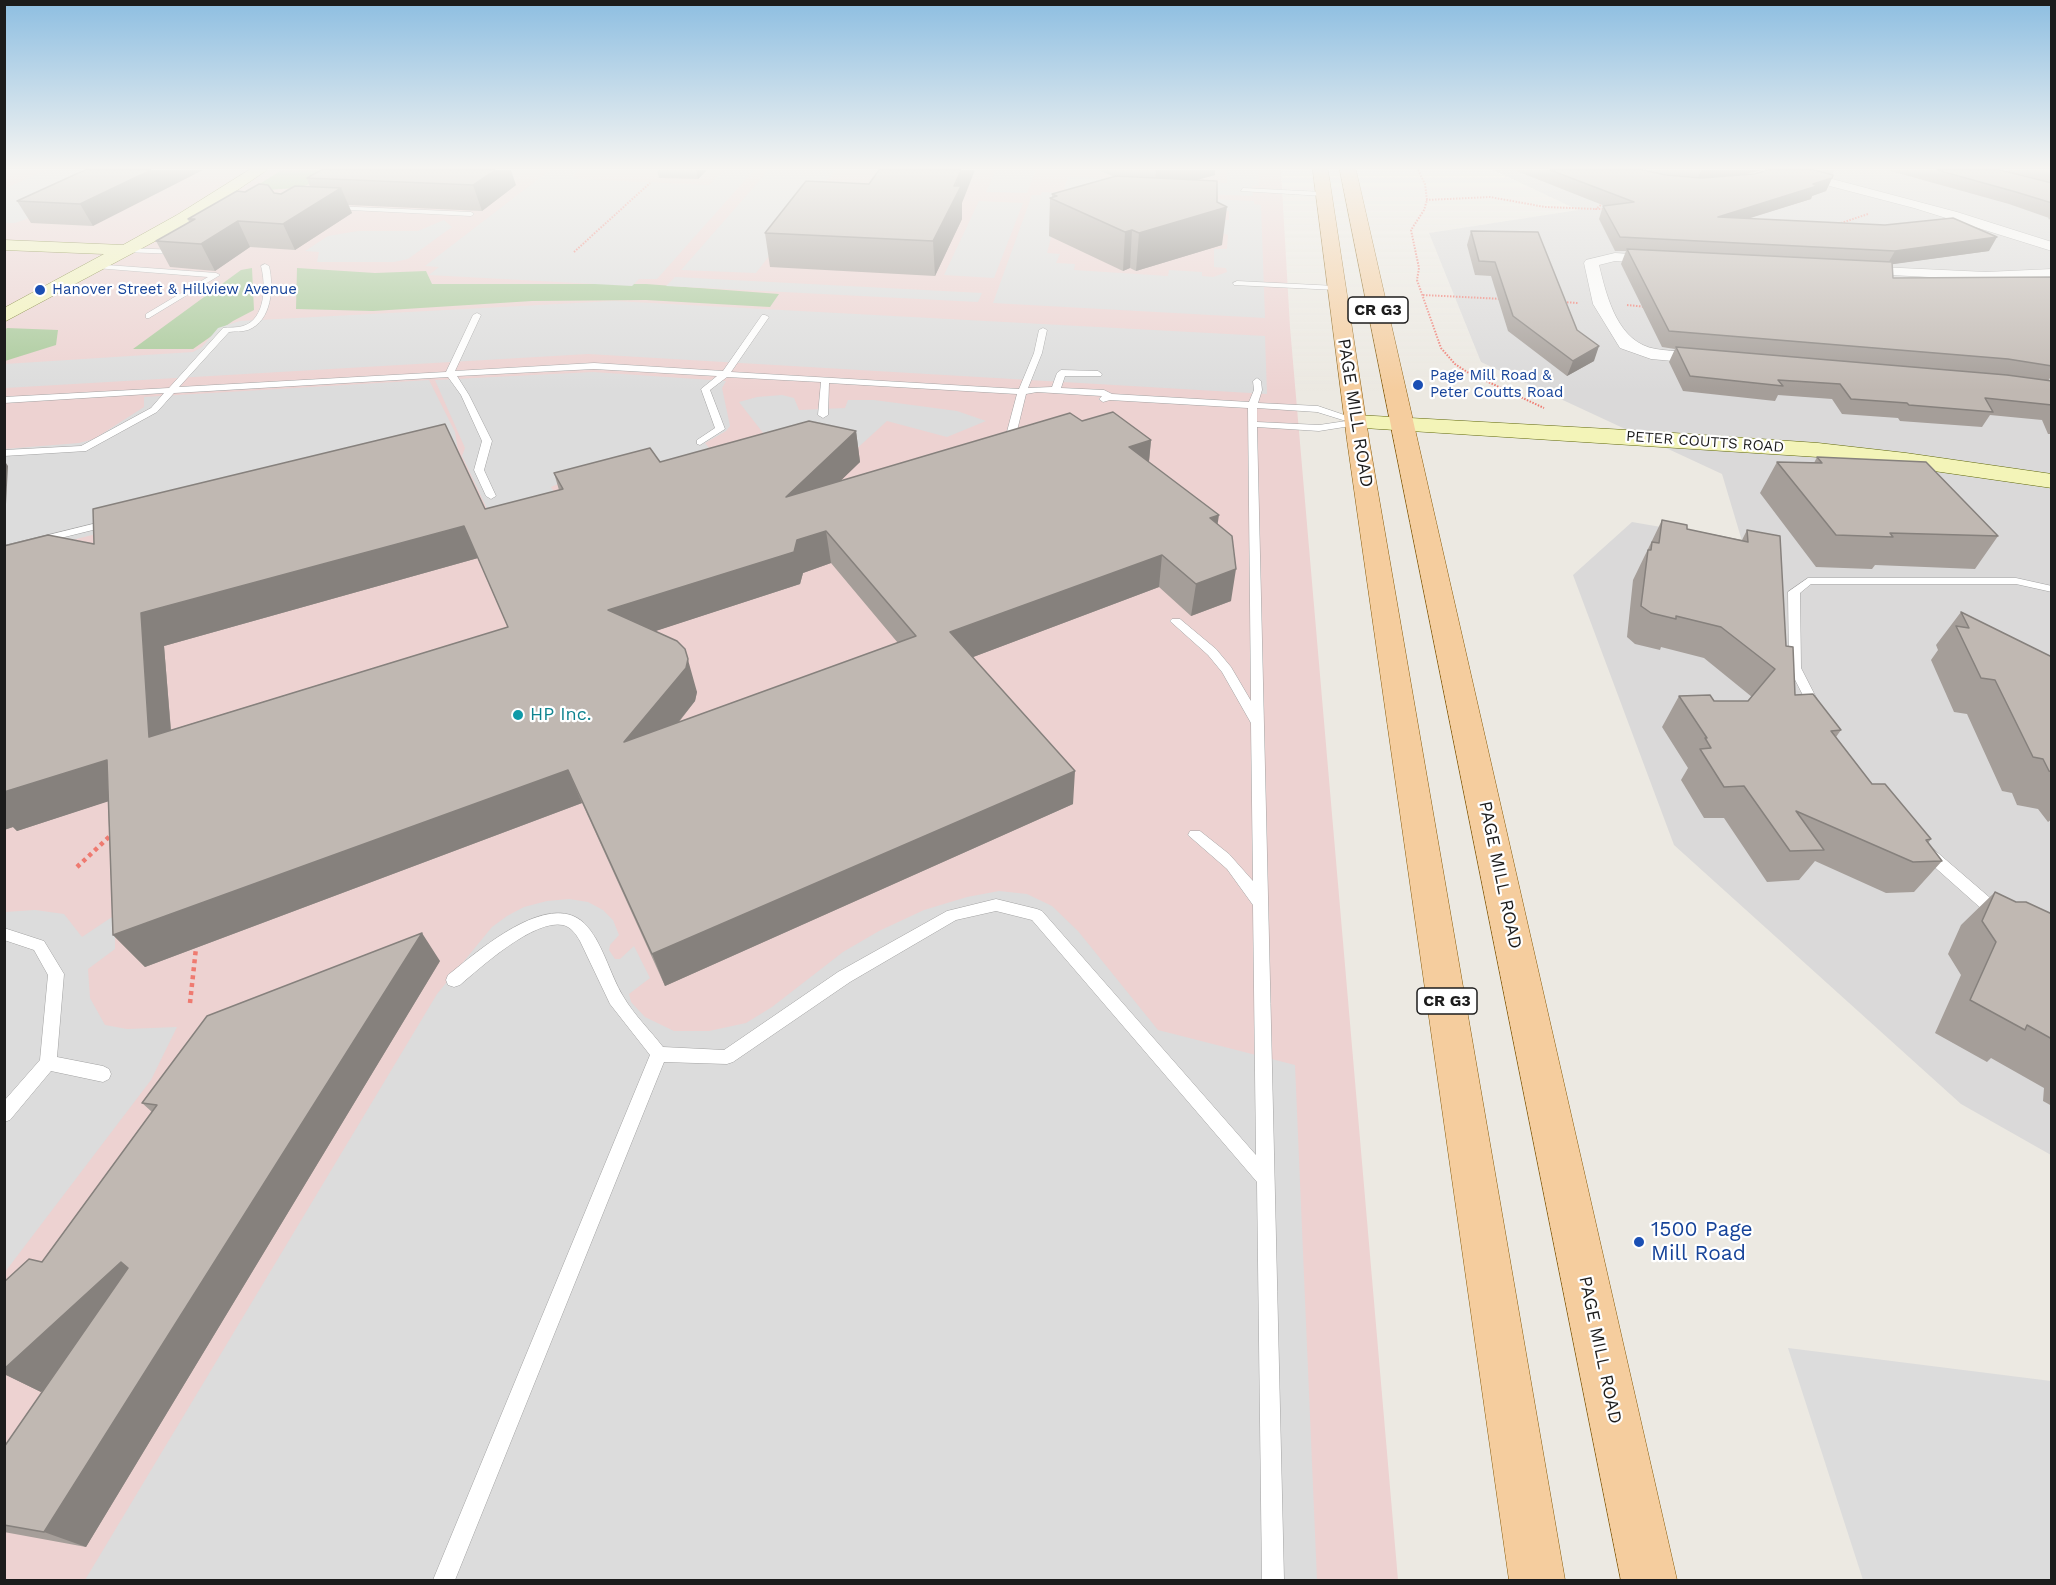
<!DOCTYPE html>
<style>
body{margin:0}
#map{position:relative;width:2056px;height:1585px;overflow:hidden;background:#ece9e2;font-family:"Work Sans",sans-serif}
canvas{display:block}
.frame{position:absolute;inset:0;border:6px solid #1c1c1c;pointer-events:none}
</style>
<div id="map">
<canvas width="2056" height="1585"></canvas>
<div class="frame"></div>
</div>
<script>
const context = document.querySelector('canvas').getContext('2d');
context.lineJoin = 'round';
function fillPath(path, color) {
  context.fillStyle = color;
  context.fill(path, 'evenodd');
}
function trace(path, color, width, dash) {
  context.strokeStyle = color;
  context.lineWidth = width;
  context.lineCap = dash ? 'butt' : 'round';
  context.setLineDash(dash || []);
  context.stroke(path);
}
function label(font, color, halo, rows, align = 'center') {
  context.font = font + ' "Work Sans",sans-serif';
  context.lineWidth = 4.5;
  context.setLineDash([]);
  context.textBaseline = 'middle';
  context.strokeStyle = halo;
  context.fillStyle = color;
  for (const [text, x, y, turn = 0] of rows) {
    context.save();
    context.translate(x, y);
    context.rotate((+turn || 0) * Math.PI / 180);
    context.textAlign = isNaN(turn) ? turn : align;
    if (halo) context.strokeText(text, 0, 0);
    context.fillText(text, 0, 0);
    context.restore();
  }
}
const residential = new Path2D(`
 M1493 170H2051V1155L1961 1104 1674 845 1573 575 1632 522 1742 541 1722 474 1481 362 1429 233 1578 210Z`);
const commercial = new Path2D(`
 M5 170H1281L1290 327 1398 1580H5Z`);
const forest = new Path2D(`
 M282 170H355L297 188 252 191 253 188Z
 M252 268 254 310 233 321 193 349H133L241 270Z
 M297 268 375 273 426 271 432 284H646L779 294 770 307 646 300 532 301 373 311 296 309Z
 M7 328 58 330 56 345 5 361V330Z`);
const parking = new Path2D(`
 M46 170H134L46 212 15 223H5L4 189Z
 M550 170H579L572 176 580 179 709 185 724 170H754L657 279H639L632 286 429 275 439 267 425 266Z
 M769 170H835L756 273 681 270Z
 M996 170H1036L1027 193 986 192Z
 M1227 170H1258L1259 186H1252L1253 196 1064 189 1068 177 1227 183Z
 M1042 192 1254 201V204L1261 205 1265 318 993 303 1032 195H1041ZM1127 206 1229 211V220L1215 219 1214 230 1228 235 1227 249H1214V267L1226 268 1227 272 1213 277 1202 276V272L1169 270 1168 276 1074 270 1075 264 1056 263 1060 254 1047 253 1055 222Z
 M979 201 1023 203 994 278 944 275Z
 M444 220 452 227 408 259 394 262H317L319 252 305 251 328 236 358 231H418Z
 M675 277 982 293 978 302 666 286Z
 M614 301 1265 336 1267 394 588 354 5 388V364L193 352 202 347 218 328 240 321Z
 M593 372 726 381 722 388 730 426 726 431 705 443 714 454 580 475 551 487 557 497 490 515 462 456 465 448 435 380Z
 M429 380 455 432 458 451 326 485 195 509 5 557 4 449 79 443 94 439 144 407V397Z
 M782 395 794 398 799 410 845 408 848 400H874L957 411 986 421 947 437 887 421 852 453 781 456 739 402 757 397Z
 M999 891 1027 894 1052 906 1078 931 1158 1030 1295 1065 1317 1580H85L437 994 492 927 507 916 524 907 547 901 569 899 588 902 603 910 613 920 619 935 610 945 609 950 615 959H620L634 946 650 978 629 994 631 1002 645 1017 674 1031H709L746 1023 772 1007 843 952 879 931 924 910 967 897Z
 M35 910 64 914 82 937 115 915V949L88 969 90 998 105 1025 127 1029 177 1027 151 1080 5 1272V912Z
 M1788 1348 2051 1381V1580H1863Z`);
const pathFar1 = new Path2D(`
 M1418 170 1425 184 1427 200 1424 210 1411 230 1419 268 1417 280 1441 348 1455 364 1467 372 1544 408
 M1426 200 1490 197 1545 207 1596 209
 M1603 203 1596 209H1607
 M1838 224 1868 214
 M574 252 650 183
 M1423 295 1503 299
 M1561 302 1578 303
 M1627 305 1647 307`);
const path = new Path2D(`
 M77 867 111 835
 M190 1003 196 948`);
const lane = new Path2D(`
 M1243 188 1323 192 1326 194 1323 196 1241 191Z
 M333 206 471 212 474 214 471 216 331 209Z
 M126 248 179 250 183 252 179 254 123 252 122 250Z
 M93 264 216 273 220 275 149 318H146V314L208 277 96 268 92 266Z
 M265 264 269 266C274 287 272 321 248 330 242 332 235 331 229 332L179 387 446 372 473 315 477 313 481 315 455 371 594 363 723 371 762 315H765L769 317 731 372 1019 389 1034 353 1039 330 1043 328 1047 330 1042 353 1028 388 1052 387 1057 373 1061 370 1098 371 1102 374 1101 376H1065L1061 388 1104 390 1112 394 1249 402 1254 390 1253 381 1257 378 1261 381 1262 390 1258 403 1318 406 1359 420 1361 422 1357 425 1319 431 1257 427 1284 1580H1262L1257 1182 1032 920 996 911 956 920 850 982 733 1062 727 1064 664 1062 455 1580H433L650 1055 610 1004 580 941C576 934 571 927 563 925 534 919 481 967 460 985L454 987 448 985 446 980 448 975C477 952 548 889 584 923 602 940 610 975 623 996 634 1015 650 1030 663 1047L724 1050 838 972 947 911 996 899 1037 909 1042 911 1256 1155 1253 905 1227 869 1188 835 1190 831H1200L1229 854 1253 881 1251 723 1222 672 1208 655 1170 621 1172 619H1180L1216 649 1231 667 1251 701 1248 408 1110 400 1103 402 1099 399 1102 396 1037 392 1026 394 1014 443 1009 446 1004 443 1017 394 829 383 828 415 823 418 818 415 821 382 727 377 710 390 725 429 700 445 697 444V440L715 428 701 389 717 376 594 369 457 376 469 395 492 441 484 470 496 496 491 499 486 496 474 470 482 441 461 395 448 377 174 393 157 412 86 451 4 456V450L81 446 151 408 164 393 4 403V397L169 388 223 328C229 327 237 328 243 326 266 319 266 284 261 266ZM1257 408 1317 412 1346 421 1319 425 1257 422Z
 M1237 281 1336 286 1340 288 1336 290 1234 285 1233 283Z
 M109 520 113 521V525L4 552V546Z
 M1808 578H2016L2052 586V592L2016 584H1811L1800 593 1801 668 1822 709 1816 713 1810 709 1789 668 1788 592Z
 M1926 846 1931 847 2003 909 2005 913 2003 917 1998 919 1984 911 1921 855 1919 851 1921 847Z
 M4 928 44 941 64 974 57 1057 103 1066 109 1069 111 1074 109 1079 103 1082 51 1071 10 1120 4 1122V1101L40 1060 48 975 34 950 4 940Z`);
const street = new Path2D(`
 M1778 170H1798L1957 212 2052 242V251L1914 208 1780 173Z
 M1615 253 1661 256 1668 260 1661 264 1615 261 1599 265C1607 298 1618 343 1656 349 1675 352 1695 351 1713 355L1715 359 1713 363 1707 364 1651 359 1620 348 1593 304 1584 263 1586 260Z
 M1858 266 1986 272 2052 269V277L1986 280 1853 273 1851 270Z`);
const secondary = new Path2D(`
 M249 170H267L189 223 4 322V308L104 254 4 250V240L123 245 177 215Z
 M1356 415 1645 431 1818 443 1906 453 2052 474V488L1906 467 1818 457 1348 427 1345 422 1348 417Z`);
const primary = new Path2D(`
 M1313 170H1328L1369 440 1565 1580H1509L1347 440Z
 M1340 170H1356L1677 1580H1621Z`);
const wall = new Path2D(`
 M85 170 93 226 31 223 17 201Z
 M657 170H707L698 179 659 178Z
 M1098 170H1215V175L1196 180 1217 202 1222 245 1136 271 1130 268 1123 271 1049 236 1050 198H1052V194L1115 177Z
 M1514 170H1762L1739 176 1754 174 1768 170H1835L1832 174V178L1826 191 1812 196 1811 199 1749 218 1989 251 1892 264 1893 278 2052 277V378H2050L2048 381H2052V434H2048L2042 420 1990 415 1982 427 1900 421 1898 418 1842 414 1832 399 1778 395 1775 401 1683 391 1669 362 1675 349 1662 347 1621 264 1626 251H1615L1599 219 1603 206H1605Z
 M1887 170H2001L2008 172 2009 170H2052V220L2048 219 2049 218 2009 204Z
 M307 178 516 185 482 211 348 205 352 213 295 250 250 247 215 271 170 267 156 241 189 222 188 219 274 193 281 194 310 187Z
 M869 184 962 203V219L935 276 770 267 765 233Z
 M1471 231 1577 330 1594 361 1567 376 1508 331 1491 276 1475 275 1467 245Z
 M1082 421 1151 440 1149 462 1218 525 1231 601 1191 616 1159 587 973 657 1073 804 665 986 582 803 145 967 113 935 108 801 17 831 13 827 4 830V546L94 544 485 509 559 490 554 473 660 462 856 431 860 462 840 481ZM478 558 508 627 171 730 164 646ZM831 563 898 643 679 722 695 701 697 692 655 631 800 584 803 573Z
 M1817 457 1998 536 1975 569 1875 565 1872 569 1816 567 1760 493 1777 462 1814 463Z
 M1662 520 1687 529 1742 540 1747 530 1786 646 1795 695 1841 730 1836 737 1872 784 1931 839 1928 843 1942 861 1914 892 1886 893 1815 861 1799 880 1767 882 1724 818H1704L1681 780 1688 768 1662 727 1679 696 1714 701H1748L1752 697 1704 658 1661 647 1660 650 1635 644 1627 637 1633 580Z
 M1961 612 2052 657V819L2048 822 2038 809 2017 805 2012 793 2002 791 1967 714 1954 712 1931 660 1938 650 1936 645Z
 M1995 892 2016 902 2052 914V1106L2043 1101 2044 1088 1991 1058 1987 1062 1935 1033 1961 975 1948 954 1961 925Z
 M440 961 86 1547 4 1532V1447L47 1386 41 1392 4 1374V1282L42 1262 152 1112 142 1103Z`);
const shadedWall = new Path2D(`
 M151 170H203L93 226 80 204Z
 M495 170H511L516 185 482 211 473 185Z
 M696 170H707L698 179Z
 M961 170H975L962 203V219L935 276 933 241Z
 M1156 170H1215V175L1154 192Z
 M1701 170H1741L1738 176 1697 180Z
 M1741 170H1762L1738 176Z
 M1832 178 1826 191 1812 196 1811 199 1712 230 1718 217Z
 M341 188 352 213 295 250 283 224Z
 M1227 207 1222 245 1136 271 1139 233Z
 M238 221 250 247 215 271 201 244Z
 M1132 230 1130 268 1123 271 1125 232Z
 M1997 237 1989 251 1887 265 1895 251Z
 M1599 346 1594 361 1567 376 1573 361Z
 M856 431 860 462 791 529 786 497Z
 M1151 440 1148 471 1129 447Z
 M4 460 8 466 4 542Z
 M1219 515 1214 547 1210 518Z
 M464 526 478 558 164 646 174 770 149 737 141 613Z
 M826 531 831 563 803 573 800 584 619 643 608 610 797 540Z
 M1162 555 1159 587 952 665 950 632Z
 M1236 569 1231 601 1191 616 1196 584Z
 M685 649 697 692 695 701 636 775 624 742Z
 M107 760 134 793 17 831 13 827 4 830V792Z
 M568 770 582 803 145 967 113 935Z
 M1075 771 1073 804 665 986 652 954Z
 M422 933 440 961 86 1547 44 1532Z
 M121 1262 154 1284 41 1392 4 1374V1369Z`);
const building = new Path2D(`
 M85 170H151L80 204 17 201Z
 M321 170H495L473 185 307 178Z
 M879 170H961L954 186H961L933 241 765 233 806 181 869 184Z
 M1550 170H1642L1666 175 1702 178 1754 174 1768 170H1814L1833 175 1832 178 1813 184 1817 186 1718 217 1885 225 1953 218 1997 237 1895 251 1620 237 1603 206 1634 202Z
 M1937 170H2000L2052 183V203L2016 192Z
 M1116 176 1217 181V202L1227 207 1139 233 1132 230 1125 232 1050 198 1057 196 1052 194Z
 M259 184 268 185 274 193 281 194 295 186 341 188 283 224 238 221 201 244 156 241 195 219H188L237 191 245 192Z
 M1471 231 1538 232 1577 330 1599 346 1573 361 1513 316 1495 262 1479 261Z
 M1627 249 1892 262 1893 278 2052 277V366L2008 359 1669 331Z
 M1676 347 2007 375 2052 381V405L1985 398 1993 412 1909 405 1907 403 1851 399 1840 384 1778 380 1783 386 1690 376Z
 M1113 412 1151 440 1129 447 1219 515 1210 518 1232 536 1236 569 1196 584 1162 555 950 632 1075 771 652 954 568 770 113 935 107 760 4 792V546L48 535 94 544 93 509 445 424 485 509 563 489 554 473 650 448 660 462 809 421 856 431 786 497 1070 413 1082 421ZM464 526 508 627 149 737 141 613ZM826 531 916 636 624 742 686 668 688 659 685 649 677 641 608 610 794 552 797 540Z
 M1817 457 1926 462 1998 536 1890 533 1893 537 1836 535 1777 462 1822 463Z
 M1662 520 1687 525V529L1748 542 1747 530 1780 536 1786 646 1793 647 1795 695 1813 694 1841 730 1831 731 1872 784H1885L1931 839 1926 840 1942 861 1913 862 1796 811 1824 850 1790 851 1744 786 1724 787 1700 749 1711 748 1705 738H1707L1679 696 1710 695 1714 701H1748L1775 669 1721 627 1676 616V619L1651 613 1641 606 1648 550H1651L1652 542 1659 543Z
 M1961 612 2052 657V772L2049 771 2043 759 2033 757 1995 680 1981 678 1956 626 1969 628Z
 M1995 892 2016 902H2026L2052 914V1039L2027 1025 2025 1030 1970 1000 1996 942 1982 921Z
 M422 933 44 1532 4 1525V1447L128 1268 121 1262 4 1369V1282L29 1259 42 1262 157 1105 142 1103 207 1016Z`);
const markers = [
 [40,290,6,"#1a4fb4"],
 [1418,385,6,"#1a4fb4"],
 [518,715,6,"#0f9aa8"],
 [1639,1242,6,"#1a4fb4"]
];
const farTransitnames = [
 ["Hanover Street & Hillview Avenue",52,290],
 ["Page Mill Road &",1430,376],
 ["Peter Coutts Road",1430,393]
];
const farStreetnames = [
 ["PETER COUTTS ROAD",1705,442,4]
];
const shields = [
 [1378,310,60],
 [1447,1001,60]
];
const shieldNames = [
 ["CR G3",1378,310],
 ["CR G3",1447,1001]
];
const streetNames = [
 ["PAGE MILL ROAD",1355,413,81],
 ["PAGE MILL ROAD",1500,875,78],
 ["PAGE MILL ROAD",1600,1350,78]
];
const cultureNames = [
 ["HP Inc.",530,715]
];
const nearTransitnames = [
 ["1500 Page",1651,1230],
 ["Mill Road",1651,1254]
];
fillPath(residential, '#dad9d9');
fillPath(commercial, '#edd2d1');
fillPath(forest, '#a8c999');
fillPath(parking, '#dcdcdc');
trace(lane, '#a3a3a3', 1);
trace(street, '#a3a3a3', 1);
trace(secondary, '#61690c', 1);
trace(primary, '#895c0a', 1);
trace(pathFar1, '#ef7a70', 2, [1.5, 1.5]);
trace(path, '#ef7a70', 4.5, [4, 4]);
fillPath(lane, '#fff');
fillPath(street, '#fff');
fillPath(secondary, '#f3f4b8');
fillPath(primary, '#f5cd9e');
fillPath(wall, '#a59e99');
fillPath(shadedWall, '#86817d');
fillPath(building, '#c0b8b2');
trace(building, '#86817d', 1.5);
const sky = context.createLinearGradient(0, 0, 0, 391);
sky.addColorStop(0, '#8dbee1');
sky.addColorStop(0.43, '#f6f5f2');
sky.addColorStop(1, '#f6f5f200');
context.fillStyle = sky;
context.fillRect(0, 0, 2056, 391);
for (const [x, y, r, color] of markers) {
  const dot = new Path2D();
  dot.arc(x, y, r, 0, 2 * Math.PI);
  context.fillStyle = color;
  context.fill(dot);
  trace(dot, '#fff', 2);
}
label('15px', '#164399', '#fff', farTransitnames, 'left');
label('15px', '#1c1c1c', '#fff', farStreetnames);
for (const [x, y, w] of shields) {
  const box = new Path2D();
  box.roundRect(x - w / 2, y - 13, w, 26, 4.5);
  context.fillStyle = '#fff';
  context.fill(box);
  trace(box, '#1c1c1c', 1.5);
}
label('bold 16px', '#1c1c1c', null, shieldNames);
label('18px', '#1c1c1c', '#fff', streetNames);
label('18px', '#0d838f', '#fff', cultureNames, 'left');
label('21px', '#164399', '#fff', nearTransitnames, 'left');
</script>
